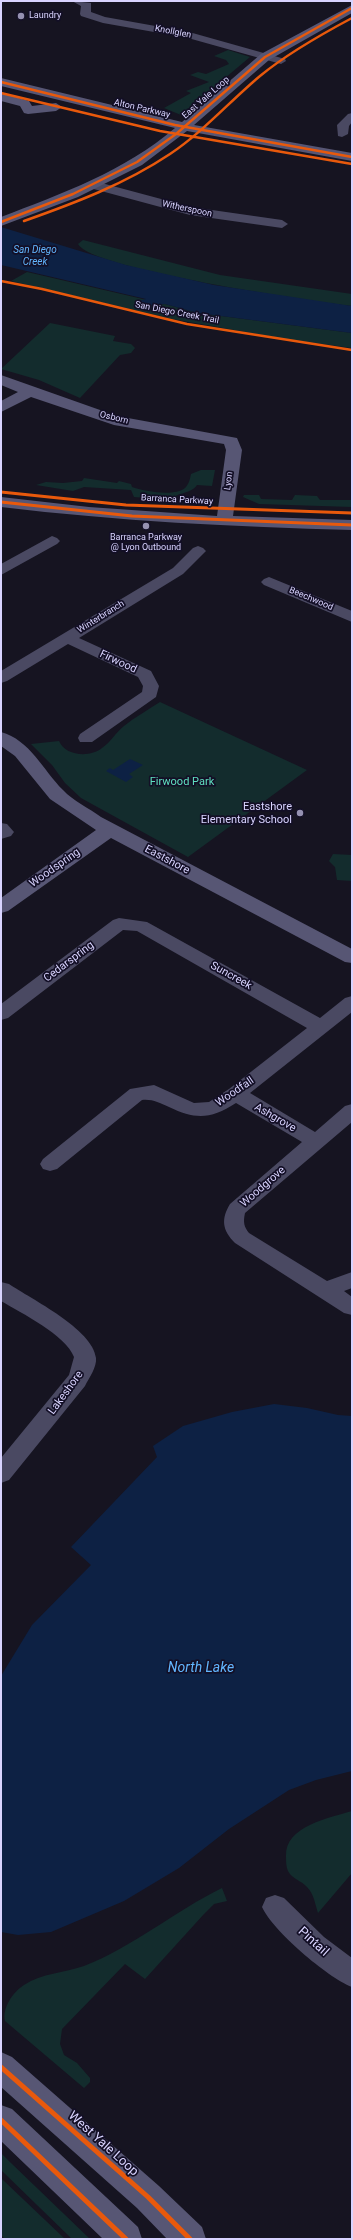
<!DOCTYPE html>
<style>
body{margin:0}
#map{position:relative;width:353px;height:2240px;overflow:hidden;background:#161421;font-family:Roboto,sans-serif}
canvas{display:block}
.frame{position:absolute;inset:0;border:2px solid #d9d4ff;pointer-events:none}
</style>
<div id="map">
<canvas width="353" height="2240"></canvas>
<div class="frame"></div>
</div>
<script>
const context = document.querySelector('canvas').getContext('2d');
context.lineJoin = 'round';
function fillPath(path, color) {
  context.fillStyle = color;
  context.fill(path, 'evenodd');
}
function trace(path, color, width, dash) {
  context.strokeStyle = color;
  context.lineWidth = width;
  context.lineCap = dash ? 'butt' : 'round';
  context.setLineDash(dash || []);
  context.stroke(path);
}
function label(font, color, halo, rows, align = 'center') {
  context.font = font + ' Roboto,sans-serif';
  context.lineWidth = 3.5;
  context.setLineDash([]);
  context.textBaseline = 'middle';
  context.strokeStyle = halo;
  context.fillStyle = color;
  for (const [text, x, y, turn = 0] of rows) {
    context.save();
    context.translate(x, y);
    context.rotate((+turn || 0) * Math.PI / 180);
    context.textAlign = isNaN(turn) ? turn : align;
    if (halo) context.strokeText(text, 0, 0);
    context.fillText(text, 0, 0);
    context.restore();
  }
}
const green = new Path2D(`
 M228 50 250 57 181 115 164 108 191 93 186 91 209 82 190 75 198 72 206 74 229 64 226 60 214 56Z
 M83 240 220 275 352 294V306C315 302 90 269 78 244Z
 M27 272 147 300 139 307 165 304 198 313 352 333V348L285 339 172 319 11 281Z
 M50 323 115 336 113 341 131 344 135 348 131 353 120 355 80 398 39 380 1 369Z
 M201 470H215L212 486 197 485C190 495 178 491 171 500L134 497 131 490 84 487 73 491 36 485 46 482 63 483 82 481 84 478 117 483 119 481 131 484 132 487C144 491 174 497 185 488 189 484 190 479 191 474Z
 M244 495H259L261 499 292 500 295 495 317 496 320 500H352V507L259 504 243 497Z
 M160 702 307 770 188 857 81 798 65 783 52 765 31 744 59 741C65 756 90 758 102 748 111 742 116 732 124 726 135 717 148 710 160 702Z
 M333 854 352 855V881L337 880 335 867 329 861Z
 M352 1811V1873L318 1913C315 1904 314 1894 307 1887 302 1881 292 1879 288 1871 286 1867 286 1861 286 1856 285 1826 329 1818 352 1811Z
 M222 1888 227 1901 214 1904 204 1914 145 1979 125 1964 62 2029 60 2044 64 2055 77 2063 90 2078V2082L84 2088 5 2021C2 2008 13 1992 24 1985 42 1973 64 1973 84 1966 133 1947 175 1911 222 1888Z
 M1 2153 11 2163 90 2239H72L1 2170Z
 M1 2178 3 2180 65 2239H5L1 2235Z`);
const water = new Path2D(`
 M1 227 126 265 214 285 352 306V333L198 313 165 304 139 307 135 302 146 299 1 265Z
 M130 759 143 765 129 774 133 777 126 782 106 771 110 768 113 770Z
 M274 1404 307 1408 338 1415 352 1416V1771L316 1780 289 1790 229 1829 179 1868 124 1901 51 1932 18 1935 1 1932V1676L32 1625 91 1565 71 1547 157 1457 153 1446 183 1426 232 1412Z`);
const street = new Path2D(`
 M72 1 91 3V12L105 17 189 32 285 59 286 61 281 64 188 38 103 23 81 16 80 14 81 6Z
 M352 113V122L349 126 348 134 342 137 338 136 337 125 348 114Z
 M94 181 191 207 282 220 288 224 282 228 190 215 90 188 88 185 90 182Z
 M52 536 57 538 60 541 57 544 1 575V564Z
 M198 546 203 548 206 551 183 574 79 638 151 671 159 686 156 697 92 742H80L78 738 80 734 142 692 143 686 138 677 68 644 7 681 1 683V671L173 568 193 548Z
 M269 577 352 611V622L264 585 261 582 264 579Z
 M1 823 7 824 14 832 11 836 1 839Z
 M119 918 147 922 320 1018 345 998 352 996V1012L250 1093 315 1132 345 1106 352 1104V1122L245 1213C243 1222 244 1227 249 1233L327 1281 352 1272V1288L344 1291 352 1297V1315L344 1313 235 1243C222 1230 221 1219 230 1204L302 1142 236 1103C211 1119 196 1120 169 1107 159 1103 153 1099 142 1100L57 1169 50 1171 43 1169 40 1164 43 1159 130 1089 154 1085 194 1103 209 1102 229 1089 307 1028 137 931 123 930 8 1018 1 1020V1004L113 920Z
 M1 1282 9 1284C31 1299 93 1329 96 1358 97 1367 89 1378 85 1386L9 1480 1 1483V1458L69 1375 74 1357C66 1335 21 1313 1 1301Z
 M275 1895 284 1898 324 1937 352 1958V1987C327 1977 273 1931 262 1907L266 1898Z`);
const secondary = new Path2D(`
 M352 5V13L269 60 194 125 352 153V161L187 131 142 165 78 197 1 226V217C61 194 125 171 175 128L1 86V78L182 122 261 54Z
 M1 93 29 101 32 106 56 103 62 107 56 111 28 114 24 113 20 106 1 101Z
 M1 375 117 416 237 438 242 450 233 516 352 520V530C234 527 118 521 1 507V497L89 507 217 516 226 450 224 444 114 425 31 397 1 412V401L18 392 1 385Z
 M1 732C30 740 43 770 63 790 73 801 89 808 101 817L352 949V963L345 962 111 838 8 911 1 913V898L96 830 50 799 15 756 1 746Z
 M1 2052 12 2057 159 2186 202 2227 206 2239H167L137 2208 1 2087Z
 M1 2105 12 2109 138 2227 142 2239H103L1 2141Z`);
const cyclewayFar2 = new Path2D(`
 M1 82 175 125 352 157
 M1 93 160 131 352 164
 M24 221C75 203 125 184 170 154 203 132 229 102 260 76 288 53 320 35 352 18
 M1 222 73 194 137 162 176 134 265 57 352 8
 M1 281 42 289 187 324 352 350`);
const cyclewayFar1 = new Path2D(`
 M1 492 126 505 352 513
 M1 502 132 516 352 525`);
const cycleway = new Path2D(`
 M1 2067 148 2197 190 2239
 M1 2120 126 2239`);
const markers = [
 [21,16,4,"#9591b1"],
 [146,526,4,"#9591b1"],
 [300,813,4,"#9591b1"]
];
const farPoinames = [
 ["Laundry",29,16],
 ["Barranca Parkway",146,538,"center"],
 ["@ Lyon Outbound",146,548,"center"]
];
const farStreetnames = [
 ["Knollglen",173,32,11],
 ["East Yale Loop",206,98,-41],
 ["Alton Parkway",142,109,13],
 ["Witherspoon",187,209,12],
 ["San Diego Creek Trail",177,313,11],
 ["Osborn",114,418,14],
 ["Lyon",229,481,-82],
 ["Barranca Parkway",177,500,3],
 ["Beechwood",311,599,23],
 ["Winterbranch",101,617,-32]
];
const farWaternames = [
 ["San Diego",35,250],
 ["Creek",35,262]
];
const streetNames = [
 ["Firwood",118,662,25],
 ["Eastshore",167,860,28],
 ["Woodspring",55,868,-35],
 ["Cedarspring",69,962,-37],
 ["Suncreek",231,976,29],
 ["Woodfall",235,1092,-34],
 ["Ashgrove",275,1118,30],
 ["Woodgrove",263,1187,-41],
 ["Lakeshore",66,1393,-54]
];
const parkNames = [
 ["Firwood Park",182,782]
];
const poiNames = [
 ["Eastshore",292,807],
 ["Elementary School",292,820]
];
const nearStreetnames = [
 ["Pintail",313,1942,42],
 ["West Yale Loop",103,2144,42]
];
const nearWaternames = [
 ["North Lake",201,1668]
];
fillPath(green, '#132c2d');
fillPath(water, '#0d2144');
fillPath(street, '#4a4962');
fillPath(secondary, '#575674');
trace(cyclewayFar2, '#e8590c', 2.5);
trace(cyclewayFar1, '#e8590c', 3);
trace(cycleway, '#e8590c', 5);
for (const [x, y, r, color] of markers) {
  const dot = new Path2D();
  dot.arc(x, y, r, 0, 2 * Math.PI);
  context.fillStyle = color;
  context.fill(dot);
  trace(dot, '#130f26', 1.5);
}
label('9px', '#d9d4ff', '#130f26', farPoinames, 'left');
label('9px', '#d9d4ff', '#130f26', farStreetnames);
label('italic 10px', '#62b6ff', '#130f26', farWaternames);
label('11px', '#d9d4ff', '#130f26', streetNames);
label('11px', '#5fe0c0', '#130f26', parkNames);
label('11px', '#d9d4ff', '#130f26', poiNames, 'right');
label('13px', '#d9d4ff', '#130f26', nearStreetnames);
label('italic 14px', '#62b6ff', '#130f26', nearWaternames);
</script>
